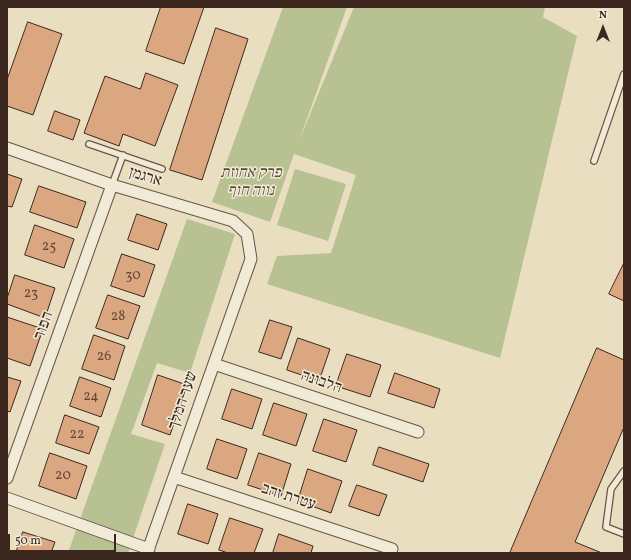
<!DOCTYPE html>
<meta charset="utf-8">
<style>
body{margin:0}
#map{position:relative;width:631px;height:560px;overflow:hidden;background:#eadec1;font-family:Vollkorn,serif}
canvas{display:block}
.frame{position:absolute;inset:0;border:8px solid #3c271e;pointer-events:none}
.north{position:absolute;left:583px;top:8px;width:40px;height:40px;-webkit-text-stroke:3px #f1ead7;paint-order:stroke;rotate:0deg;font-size:11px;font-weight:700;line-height:16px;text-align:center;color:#3c271e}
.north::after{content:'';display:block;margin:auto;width:14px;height:18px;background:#3c271e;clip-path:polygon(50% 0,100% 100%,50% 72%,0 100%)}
.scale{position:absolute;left:8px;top:534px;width:108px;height:18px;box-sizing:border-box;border:2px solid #3c271e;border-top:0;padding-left:5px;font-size:12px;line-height:14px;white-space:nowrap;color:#3c271e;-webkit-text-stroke:3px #f1ead7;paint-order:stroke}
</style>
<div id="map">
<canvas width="631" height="560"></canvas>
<div class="frame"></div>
<div class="north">N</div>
<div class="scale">50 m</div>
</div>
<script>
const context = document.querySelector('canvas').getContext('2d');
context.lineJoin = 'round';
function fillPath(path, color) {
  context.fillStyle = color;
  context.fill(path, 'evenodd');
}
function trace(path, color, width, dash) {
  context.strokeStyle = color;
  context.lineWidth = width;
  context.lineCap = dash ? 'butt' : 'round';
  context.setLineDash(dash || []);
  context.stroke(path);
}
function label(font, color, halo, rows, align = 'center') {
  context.font = font + ' Vollkorn,"Frank Ruhl Libre",serif';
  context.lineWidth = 3;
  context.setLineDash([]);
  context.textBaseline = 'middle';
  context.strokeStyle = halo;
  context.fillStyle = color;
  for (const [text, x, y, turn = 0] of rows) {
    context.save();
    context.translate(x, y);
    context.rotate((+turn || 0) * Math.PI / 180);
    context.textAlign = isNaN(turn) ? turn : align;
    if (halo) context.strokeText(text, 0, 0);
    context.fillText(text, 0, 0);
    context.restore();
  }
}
const green = new Path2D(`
 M283 7H347L299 141 354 7H545L543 17 577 36 500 358 267 284 277 256 331 253 356 175 294 154 270 222 212 202Z
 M295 169 346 184 328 241 277 225Z
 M187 219 235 234 190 373 157 363 131 434 165 444 128 553H68Z`);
const building = new Path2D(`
 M161 7H204L184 64 146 51Z
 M28 22 62 34 33 115 7 106V80Z
 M216 28 248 39 202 180 170 170Z
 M146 73 178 85 155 146 123 134 119 146 84 133 105 76 140 89Z
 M55 111 80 120 73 140 48 131Z
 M7 174 22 179 12 207 7 206Z
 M39 186 86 202 77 228 30 212Z
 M137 214 167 224 158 250 128 240Z
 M35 225 74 239 64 268 25 255Z
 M122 254 155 265 144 297 111 286Z
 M624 263V301L609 294Z
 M15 275 55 288 45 318 7 304V299Z
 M108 295 140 306 128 339 96 328Z
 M7 317 43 329 30 366 7 358Z
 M270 320 292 327 281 359 259 352Z
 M94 335 125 346 114 380 82 369Z
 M298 338 330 349 319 381 287 370Z
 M597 348 624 360V427L575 542 602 553H510Z
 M347 354 381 365 370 397 336 386Z
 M395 373 440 389 434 408 388 393Z
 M158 375 187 385 170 435 142 425Z
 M7 377 21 381 10 412 7 411Z
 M80 377 111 388 101 417 70 406Z
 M232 389 262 399 252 429 222 419Z
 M274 403 307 414 296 446 263 435Z
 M65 415 99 427 89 454 56 443Z
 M324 419 357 430 346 462 313 451Z
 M217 439 247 449 237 479 207 469Z
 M379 447 429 464 423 482 373 465Z
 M50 453 87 466 76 499 39 486Z
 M259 453 291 464 281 496 248 485Z
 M308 469 342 481 331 513 298 501Z
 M357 485 387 495 379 516 349 506Z
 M188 504 218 514 208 544 178 534Z
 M230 518 263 529 254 553H228L219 550Z
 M23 532 55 542 51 553H16Z
 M279 534 313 546 311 553H273Z`);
const service = new Path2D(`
 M89 144 162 169
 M594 161 624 74
 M112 185 123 155
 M624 471 611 489 606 527 624 534`);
const minor = new Path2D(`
 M7 148 112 185 233 221 247 234 251 259 147 553
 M214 364 418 432
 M174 477 392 549
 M7 478 112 185
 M7 498 149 549`);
const numberNames = [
 ["25",49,247],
 ["30",133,276],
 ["23",31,294],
 ["28",118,317],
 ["26",104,357],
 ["24",91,397],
 ["22",77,435],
 ["20",63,476]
];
const parkNames = [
 ["פרק אחוזת",251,174],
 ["נווה חוף",251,192]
];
const streetNames = [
 ["ארגמן",145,178,17],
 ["הפור",45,326,-70],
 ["הלבונה",321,383,19],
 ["שער המלך",184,401,-71],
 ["עטרת זהב",288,498,18]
];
fillPath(green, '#b8c192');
fillPath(building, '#dba780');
trace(building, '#3c271e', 1);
trace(service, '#685547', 8);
trace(minor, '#685547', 13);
trace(service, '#f1ead7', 5.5);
trace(minor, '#f1ead7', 11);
label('14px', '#644736', null, numberNames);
label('italic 16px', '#5b4e3b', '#f1ead7', parkNames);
label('16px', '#3c271e', '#f1ead7', streetNames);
</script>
